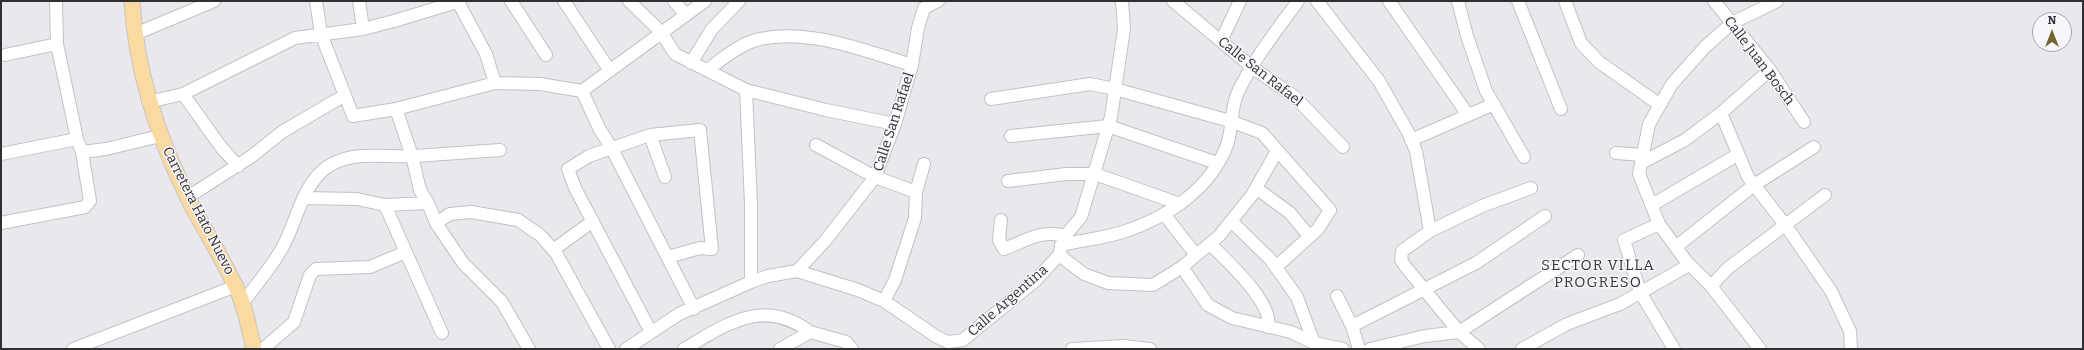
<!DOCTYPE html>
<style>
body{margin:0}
#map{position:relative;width:2084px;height:350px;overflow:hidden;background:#eae8ec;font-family:Bitter,serif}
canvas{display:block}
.frame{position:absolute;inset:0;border:2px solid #302f31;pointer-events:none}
.north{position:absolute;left:2032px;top:12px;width:40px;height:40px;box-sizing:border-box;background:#f8f6fa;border:1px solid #a8a6aa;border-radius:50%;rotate:0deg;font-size:11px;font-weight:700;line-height:16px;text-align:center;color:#302f31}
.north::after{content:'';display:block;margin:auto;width:14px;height:18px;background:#6f6834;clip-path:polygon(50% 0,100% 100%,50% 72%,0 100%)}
</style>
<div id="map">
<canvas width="2084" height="350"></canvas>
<div class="frame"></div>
<div class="north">N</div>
</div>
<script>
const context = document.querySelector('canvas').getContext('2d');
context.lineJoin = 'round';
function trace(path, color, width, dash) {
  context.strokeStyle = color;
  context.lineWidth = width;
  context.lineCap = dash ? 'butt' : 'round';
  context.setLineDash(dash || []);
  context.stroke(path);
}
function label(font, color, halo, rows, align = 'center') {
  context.font = font + ' Bitter,serif';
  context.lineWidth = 3;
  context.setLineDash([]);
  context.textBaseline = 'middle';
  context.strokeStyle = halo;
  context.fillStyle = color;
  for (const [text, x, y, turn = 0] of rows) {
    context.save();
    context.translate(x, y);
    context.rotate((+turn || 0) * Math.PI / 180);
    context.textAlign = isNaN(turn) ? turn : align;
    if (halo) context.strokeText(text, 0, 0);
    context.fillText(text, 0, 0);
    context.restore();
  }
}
const minor = new Path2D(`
 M56 1 57 44 77 139 82 152 106 149 160 136
 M316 1 321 34 353 116 396 109 495 83 540 84 582 91
 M359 1 363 29
 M511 1 546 55
 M564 1 610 71
 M629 1 661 32 675 54 746 90 826 110 895 124
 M674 1 686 15
 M1173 1 1253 68 1295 97 1343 147
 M1317 1 1379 81 1409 134 1416 151 1430 231
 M1389 1 1468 115
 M1458 1 1467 36 1486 91 1524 157
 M1518 1 1561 109
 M1565 1 1581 43 1599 62 1660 105
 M1714 1 1770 70 1804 122
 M458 2 486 54 495 83
 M135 34 214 1
 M1221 41 1240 1
 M5 55 57 44
 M691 63 712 29 739 1
 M708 70C721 59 744 42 760 39 810 28 865 51 912 65
 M746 90 751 204V282
 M183 94 221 147 238 166
 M991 99 1090 84 1115 89 1230 121 1262 133 1330 210 1318 229 1276 267
 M148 102 183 94 295 38 363 29 394 21 460 1
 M396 109 412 156 420 190 428 203 436 223 463 263 502 302 529 349
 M1721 113 1748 177 1786 226 1831 291 1850 331 1851 349
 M650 135 665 177
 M1011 136 1108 126 1217 163
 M1411 140 1494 104
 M816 145 875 177 916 192
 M1616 153 1643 155
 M1 154 77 139
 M1641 163 1685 140 1721 113 1770 70
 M1008 181 1066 174H1095L1180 204
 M1256 188 1290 213 1309 236
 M188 197 252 156 282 132 345 95
 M303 198 357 199 385 205 428 203
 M385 205 442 333
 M1652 205 1737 155
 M1164 214 1196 255
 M1001 220 999 240 1004 249C1025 241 1042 229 1065 236
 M1231 221 1270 259 1297 297 1314 343
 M1 223 85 207 90 201 82 152
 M436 223 450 214 471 212 518 220 540 235 556 253 609 349
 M1659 224 1624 240 1640 292 1674 349
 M1210 244C1226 260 1274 303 1268 327
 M1061 245C1083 240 1106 238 1126 231 1168 217 1211 188 1227 145 1233 128 1230 109 1238 92 1253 60 1277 30 1298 1
 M1677 246 1754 185 1814 147
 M553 250 593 221
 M1059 255 1084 274 1108 283 1153 285 1182 267 1219 236 1252 195 1277 151
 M1182 267 1208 305 1232 318 1291 332 1314 343 1343 349
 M797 271 825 241 875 177 895 124 912 65 918 28 924 8 938 1
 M1711 286 1728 268 1825 195
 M1337 296 1352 326 1359 349
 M884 301 895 280 915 218 916 192 924 164
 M242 304C255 286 270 269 281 250 296 225 299 194 321 172 346 148 384 158 415 156 443 154 471 152 500 150
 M694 309 612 149 599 128 582 91 705 1
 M1352 326 1476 263 1545 216
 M651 332 575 188 568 169 589 156 650 135 700 130 712 249 700 248 668 257
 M73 349 236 286
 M263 349 294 322 310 275 316 269 370 267 406 252
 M626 349 679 314 751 282 768 276 797 271 858 290 884 301 937 337 948 342 963 340 1036 280 1059 255 1065 236 1081 217 1111 117 1124 29 1122 1
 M684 349C727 324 763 297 810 332
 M780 349 810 332 846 342 852 349
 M1072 349 1123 346 1150 349
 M1370 349 1425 336 1459 332 1578 255
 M1479 349 1459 332 1405 266 1401 260 1402 251 1430 231 1482 206 1531 188
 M1522 349 1567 324 1620 304 1689 265
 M1760 349 1711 286 1686 261 1659 224 1639 174 1649 124 1672 84 1705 47 1732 23 1777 1`);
const major = new Path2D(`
 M132 1C136 74 159 141 192 206 206 232 222 258 235 285 245 305 249 328 254 349`);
const streetNames = [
 ["Calle Juan Bosch",1759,61,53],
 ["Calle San Rafael",1260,72,38],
 ["Calle San Rafael",894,122,-72],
 ["Carretera Hato Nuevo",198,211,63],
 ["Calle Argentina",1008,301,-41]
];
const neighbourhoodNames = [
 ["SECTOR VILLA",1598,266],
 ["PROGRESO",1598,283]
];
trace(minor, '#c3c1c4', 14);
trace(major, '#c5c5c5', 17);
trace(minor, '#fff', 12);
trace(major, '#fadaa0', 15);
label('14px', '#302f31', '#f8f6fa', streetNames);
context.letterSpacing = '1px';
label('15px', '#38363a', '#f8f6fa', neighbourhoodNames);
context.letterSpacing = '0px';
</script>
